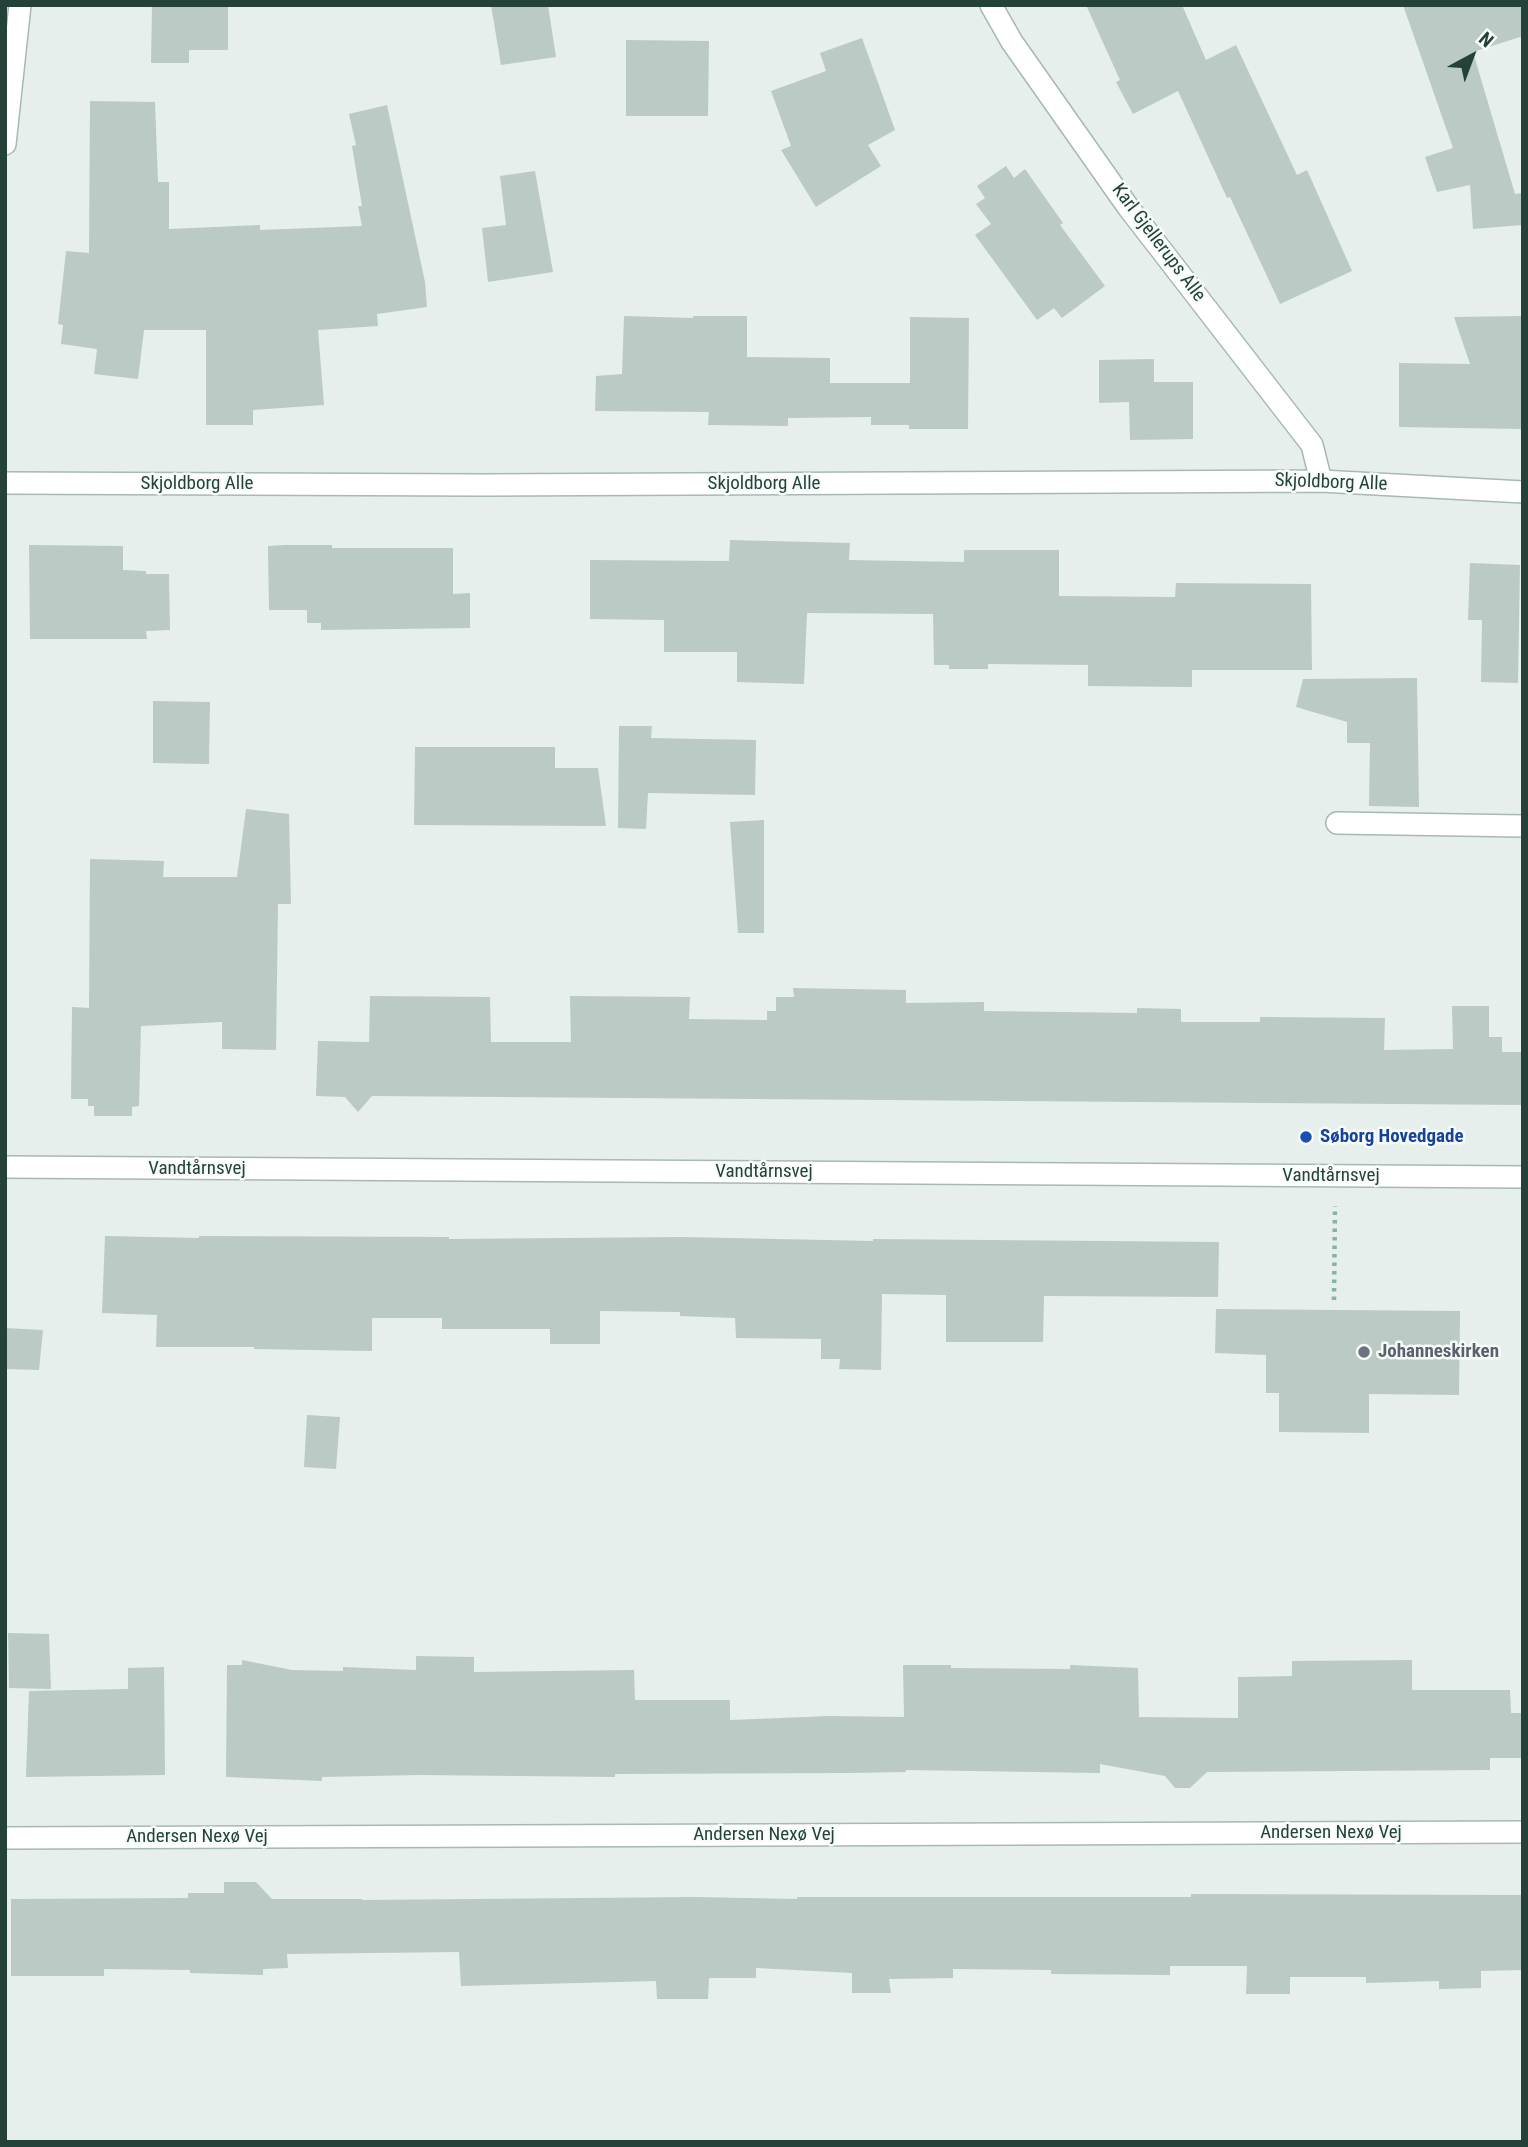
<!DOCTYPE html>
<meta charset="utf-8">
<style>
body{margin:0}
#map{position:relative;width:1528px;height:2147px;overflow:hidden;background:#e6efeb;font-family:"Roboto Condensed",sans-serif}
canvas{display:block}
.frame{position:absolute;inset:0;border:7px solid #24423a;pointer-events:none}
.north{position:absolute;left:1437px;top:21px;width:70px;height:70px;-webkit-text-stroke:5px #f7fbf9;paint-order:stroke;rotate:41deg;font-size:19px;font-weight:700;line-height:28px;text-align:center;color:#24423a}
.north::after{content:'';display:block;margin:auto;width:24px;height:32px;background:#24423a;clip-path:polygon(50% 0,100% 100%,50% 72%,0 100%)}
</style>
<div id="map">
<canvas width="1528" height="2147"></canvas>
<div class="frame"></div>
<div class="north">N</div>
</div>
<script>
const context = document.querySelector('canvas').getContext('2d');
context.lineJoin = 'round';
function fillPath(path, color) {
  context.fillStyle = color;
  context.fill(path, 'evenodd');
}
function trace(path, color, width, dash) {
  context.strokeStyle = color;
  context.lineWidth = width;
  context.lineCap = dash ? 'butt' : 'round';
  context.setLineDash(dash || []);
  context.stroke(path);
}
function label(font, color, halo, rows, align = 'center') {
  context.font = font + ' "Roboto Condensed",sans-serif';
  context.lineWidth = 5;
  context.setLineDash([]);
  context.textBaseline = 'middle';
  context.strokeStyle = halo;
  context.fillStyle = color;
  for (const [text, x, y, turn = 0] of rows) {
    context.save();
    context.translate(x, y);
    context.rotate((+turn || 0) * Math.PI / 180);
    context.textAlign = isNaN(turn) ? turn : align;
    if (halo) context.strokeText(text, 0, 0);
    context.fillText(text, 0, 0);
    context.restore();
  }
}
const building = new Path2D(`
 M152 5H228V50H189V63H151Z
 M491 5H548L556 57 501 65Z
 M1086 5H1182L1206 60 1236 45 1297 175 1307 170 1352 271 1280 304 1230 197 1227 198 1178 91 1133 114 1116 82 1120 80Z
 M1403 5H1523V36L1473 52 1515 194 1523 193V225L1473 229 1470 185 1437 192 1425 157 1453 148Z
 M862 38 895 130 868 145 881 166 816 207 781 150 791 146 771 91 826 71 820 53Z
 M626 40 709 41 708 116H626Z
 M90 101 155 102 158 182H169V229L260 225V230L362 226 358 206H362L352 146 356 145 349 114 387 105 425 282 427 307 377 314 378 326 318 330 324 405 253 410V425H206V330H144L138 379 94 374 97 349 61 344 63 325 58 324 66 251 89 253Z
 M1006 166 1014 178 1025 169 1063 223 1060 225 1105 286 1062 318 1054 308 1037 320 975 235 991 224 976 204 985 198 977 186Z
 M535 171 553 272 488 282 482 228 506 225 500 176Z
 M624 316 693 318V316H747V357L830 358V383H910V317L969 318 968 429H909V425H871V417L788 418V426L708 425 709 412 595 411 596 376 622 374Z
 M1522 316 1523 429 1399 427V363L1470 364 1454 317Z
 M1154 359V382H1193V439L1130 440 1129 402 1099 403V360Z
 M730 540 850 543 849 560 964 562V550H1059V596L1175 597 1176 583 1311 584 1312 670H1192V687L1088 686V665L988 664V669H949V665H934L933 614 807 613 804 684 737 682V652H664V620L590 619V560L729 561Z
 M29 545 123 546V570L146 571V574H169L170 630 146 631 147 639H30Z
 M285 545H332V548H453V594L470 593V628L321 630V623H307V610H269L268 546Z
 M1470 563 1520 565 1518 683 1481 682 1482 620H1468Z
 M1417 678 1419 807 1369 806 1370 743H1347V722L1296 707 1303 679Z
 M153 701 210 702 209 764 153 763Z
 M619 726H652L651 738 756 740 755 795 648 793 646 829 618 828Z
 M415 747H555V768H598L606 826 414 825Z
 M246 809 289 814 291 904H278L276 1050 222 1049V1022L141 1026 139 1106 132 1107V1116H94V1106H88V1099H71L72 1007 89 1008 90 859 164 861 163 877H237Z
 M764 820V933H738L730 822Z
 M793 988 906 990V1003L984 1002V1011L1137 1013V1008L1181 1009V1022H1260V1017L1385 1018 1384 1050 1453 1049 1452 1006H1489V1037H1502V1052H1523V1105L372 1096 358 1112 345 1097 316 1096 318 1041 369 1042 370 996 490 997 491 1042H571L570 996 690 997 689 1019 767 1020V1011H776V997H794Z
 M105 1236 199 1238V1236L449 1237V1239L682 1237 873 1241V1239L1219 1242 1218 1297 1044 1296 1043 1342H946V1295L882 1294 881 1370 839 1369 840 1359H821V1339L736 1338 735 1318 680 1316V1312L600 1311V1344H550V1329H442V1318H372V1351L254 1349V1347H156L157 1315 102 1313Z
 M1216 1309 1460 1311 1459 1395 1369 1394V1433L1279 1432V1393H1266V1355L1215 1353Z
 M5 1328 43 1330 39 1370 5 1369Z
 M307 1415 340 1417 336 1469 304 1467Z
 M8 1633 49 1634 51 1689 9 1688Z
 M416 1656 474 1657V1672L634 1670 635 1700H730V1720L830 1716 904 1717 903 1665H951V1668L1070 1669V1665L1138 1668 1139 1717 1238 1718V1677L1292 1676V1661L1412 1660V1690H1510L1511 1713H1523V1758H1490V1770L1207 1772 1190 1788H1175L1165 1776 1100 1764V1773L906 1770V1772L849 1773 615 1774V1777L419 1775 322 1777V1781L226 1777 227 1665H242V1660L292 1670 343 1671V1667L416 1670Z
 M164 1667 165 1775 26 1777 29 1691 128 1689V1668Z
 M224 1882H256L272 1899H362V1900L694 1897 797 1899V1897H1191V1894L1523 1895V1970L1481 1971V1988L1439 1989V1981L1366 1983V1977H1290V1994H1246L1247 1966H1170V1975L1051 1974V1970L953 1969V1978L889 1979 891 1993H852V1973L756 1968V1978H709L708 1999H657L656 1981 461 1986 459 1952 287 1954 288 1968 263 1969V1975L190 1973V1970L104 1969V1976H11V1899L188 1898V1893H224Z`);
const path = new Path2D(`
 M1334 1300 1335 1206`);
const service = new Path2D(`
 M1337 823 1523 826`);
const minor = new Path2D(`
 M991 5 1012 42 1128 207 1312 445 1321 481
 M5 144 20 5
 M5 483 482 485 1321 481 1523 492
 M5 1838 1523 1832`);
const tertiary = new Path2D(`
 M5 1167 1523 1177`);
const markers = [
 [1306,1137,7,"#1a4fb4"],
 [1364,1352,7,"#6b7280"]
];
const streetNames = [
 ["Karl Gjellerups Alle",1158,243,53],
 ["Skjoldborg Alle",1331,483,2],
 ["Skjoldborg Alle",197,484],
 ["Skjoldborg Alle",764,484],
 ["Vandtårnsvej",197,1169],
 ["Vandtårnsvej",764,1172],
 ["Vandtårnsvej",1331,1176],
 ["Andersen Nexø Vej",1331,1833],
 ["Andersen Nexø Vej",764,1835],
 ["Andersen Nexø Vej",197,1837]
];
const transitNames = [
 ["Søborg Hovedgade",1320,1137]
];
const worshipNames = [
 ["Johanneskirken",1378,1352]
];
fillPath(building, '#bbcac4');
trace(service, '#a8b8b2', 24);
trace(minor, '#a8b8b2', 24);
trace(tertiary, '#a8b8b2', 24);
trace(path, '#86b3a5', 4.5, [3.5, 5]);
trace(service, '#fff', 21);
trace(minor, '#fff', 21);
trace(tertiary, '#fff', 21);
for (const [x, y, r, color] of markers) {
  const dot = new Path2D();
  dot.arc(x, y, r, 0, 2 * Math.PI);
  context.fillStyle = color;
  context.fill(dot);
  trace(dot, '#f7fbf9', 2.5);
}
label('19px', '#24423a', '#f7fbf9', streetNames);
label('bold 19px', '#164399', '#f7fbf9', transitNames, 'left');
label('bold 19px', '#5b616d', '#f7fbf9', worshipNames, 'left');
</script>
